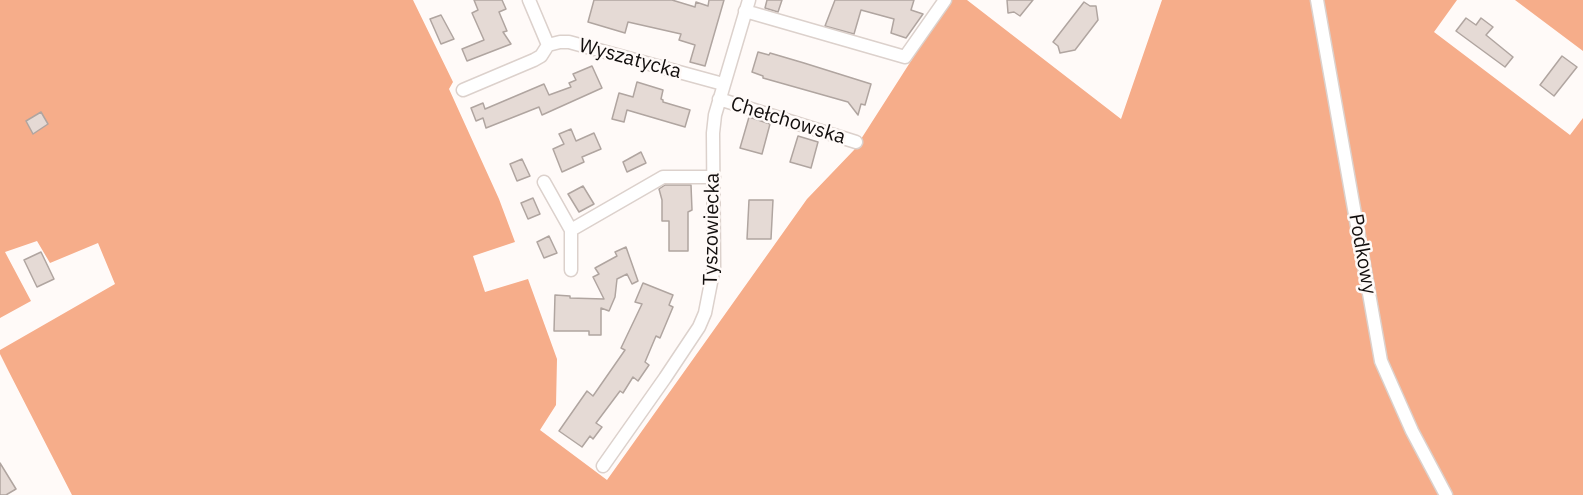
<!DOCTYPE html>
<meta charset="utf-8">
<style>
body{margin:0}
canvas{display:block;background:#fffaf8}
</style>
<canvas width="1583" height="495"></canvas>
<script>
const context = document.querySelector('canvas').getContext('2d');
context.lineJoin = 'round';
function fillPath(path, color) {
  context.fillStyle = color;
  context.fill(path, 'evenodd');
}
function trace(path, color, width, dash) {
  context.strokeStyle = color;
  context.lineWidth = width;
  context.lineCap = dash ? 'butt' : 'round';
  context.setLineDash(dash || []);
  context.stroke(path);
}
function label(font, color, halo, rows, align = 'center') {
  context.font = font + ' "IBM Plex Sans",sans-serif';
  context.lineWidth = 5;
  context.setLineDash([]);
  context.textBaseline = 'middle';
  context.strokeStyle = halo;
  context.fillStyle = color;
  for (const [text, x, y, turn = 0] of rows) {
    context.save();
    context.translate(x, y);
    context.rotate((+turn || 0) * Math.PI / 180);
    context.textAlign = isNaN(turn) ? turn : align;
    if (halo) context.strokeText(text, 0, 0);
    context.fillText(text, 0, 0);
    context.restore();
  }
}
const forest = new Path2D(`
 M0 0H413L453 82 449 89 499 199 515 242 473 256 485 292 528 279 557 359 556 405 540 430 607 480 807 199 854 150 950 0H967L1121 119 1162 0H1457L1434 32 1570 135 1583 118V495H72L9 372 0 354V350L115 284 98 243 50 263 37 241 5 252 31 301 0 318Z
 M1515 0H1583V51Z`);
const building = new Path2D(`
 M474 0H502L506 9 499 12 507 31 503 32 511 44 467 61 462 49 484 40 472 13 478 10Z
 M594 0H672L695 7 696 2 708 6 709 0H724L705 66 690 62 695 45 679 40 681 34 628 22 625 33 588 22Z
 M767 0H782L778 12 765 8Z
 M835 0H914L911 10 923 14 906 38 891 33 894 19 861 10 854 34 825 26Z
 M1007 0H1033L1020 16 1014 12 1008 13Z
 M1084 2 1090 6H1096L1098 20 1075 50 1060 53 1058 46 1053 42Z
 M441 15 454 39 441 44 430 19Z
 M1466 18 1476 25 1481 18 1493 27 1486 35 1513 57 1505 67 1456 31Z
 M758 52 769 55 770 53 804 63 871 84 865 105 861 104 858 115 848 102 763 78V76L752 72Z
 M1562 56 1577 67 1554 96 1540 85Z
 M592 66 602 88 542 115 539 107 486 128 483 118 476 121 471 108 483 103 485 109 544 84 549 95 571 87 569 83 576 80 573 74Z
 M637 82 663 90 661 99 663 100V102L690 110 685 127 627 110 624 122 612 119 619 93 633 97Z
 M41 112 48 124 33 134 26 121Z
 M749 117 770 124 762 154 740 148Z
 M571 129 576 141 594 133 601 149 582 157 584 162 562 172 553 149 564 144 559 134Z
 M798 136 818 142 811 168 790 162Z
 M641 152 646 163 627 172 623 162Z
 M522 159 530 176 517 181 510 164Z
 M665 185H691L692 210 688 212V251H669V221H662V200L659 189Z
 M583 186 594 204 579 212 568 194Z
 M533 198 540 214 528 219 521 203Z
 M749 200H773L771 239H747Z
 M549 236 557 253 544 258 537 242Z
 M626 247 638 281 632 284 627 274 617 279 615 297 609 311 601 308V335H589V331H554L555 295 570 296V298L604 299 593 277 599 274 595 268 617 256 615 252Z
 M41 252 54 279 37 287 24 260Z
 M643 283 673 295 669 305 673 307 660 338 656 336 645 362 649 365 638 381 633 377 623 393 620 391 596 423 602 427 593 439 590 436 582 447 559 431 587 391 593 396 625 350 621 348 642 304 635 302Z
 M0 463 16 489 6 495H0Z`);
const street = new Path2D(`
 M529 0 548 45 560 42H569L723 84
 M1317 0 1381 361 1412 431 1446 495
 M745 11 905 57 945 0
 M463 90 534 60 541 56 548 45
 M719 99 856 142
 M544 182 571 230V270
 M571 230 663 177H714
 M603 466 665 378 699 327 705 313 714 267 713 133 715 115 749 0`);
const streetNames = [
 ["Wyszatycka",630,59,15],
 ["Chełchowska",788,121,17],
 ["Tyszowiecka",712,229,-89],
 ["Podkowy",1362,254,80]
];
fillPath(forest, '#f6ad8a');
fillPath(building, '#e5dad5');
trace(building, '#b0a5a0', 1.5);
trace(street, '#dcd1cc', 15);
trace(street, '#fff', 12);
label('20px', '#120e0d', '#fffaf8', streetNames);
</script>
